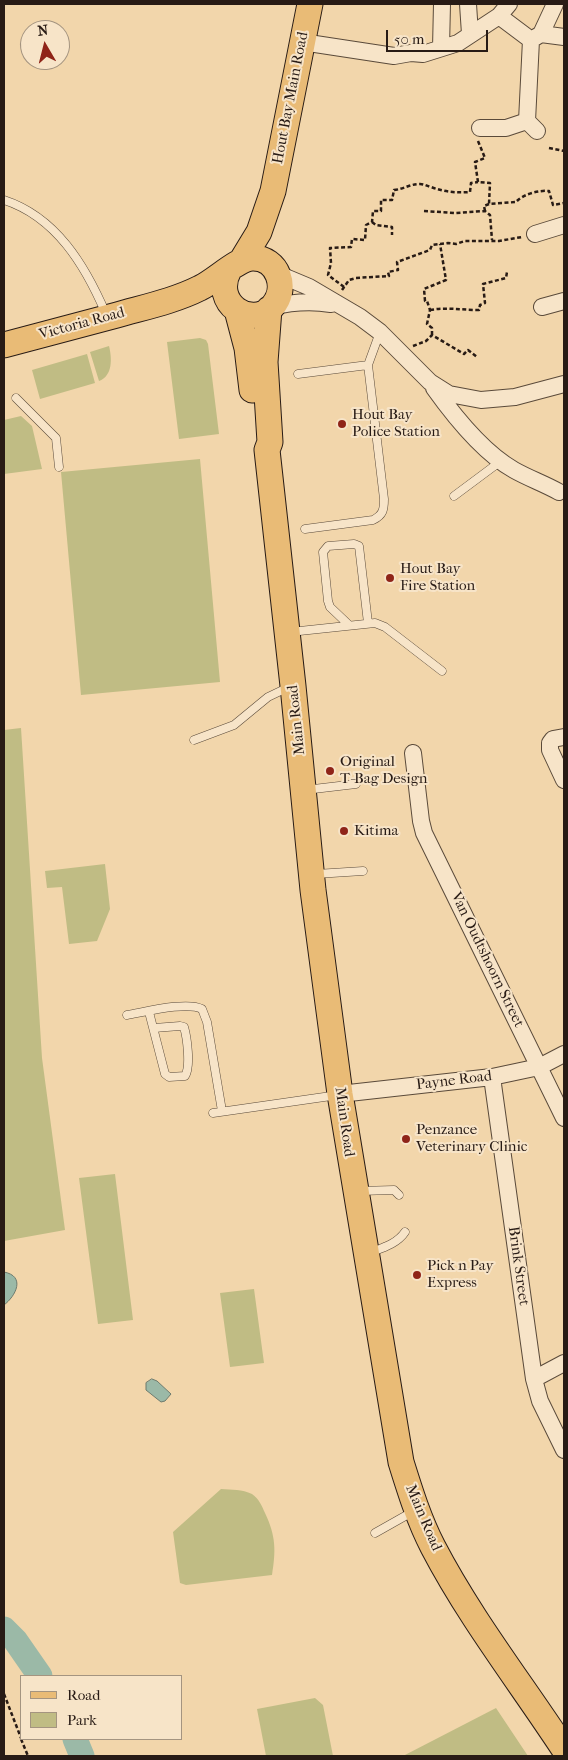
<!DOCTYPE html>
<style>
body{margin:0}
#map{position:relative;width:568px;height:1760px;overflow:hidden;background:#f2d6ab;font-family:"IM FELL French Canon",serif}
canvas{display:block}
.frame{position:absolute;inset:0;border:5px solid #281b15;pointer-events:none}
.legend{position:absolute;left:20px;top:1675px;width:162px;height:65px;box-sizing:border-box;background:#f7e4c8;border:1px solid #a49480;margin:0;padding:6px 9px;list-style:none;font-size:15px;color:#281b15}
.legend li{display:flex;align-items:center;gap:10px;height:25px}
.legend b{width:25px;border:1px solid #a49480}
.north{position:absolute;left:20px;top:20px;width:50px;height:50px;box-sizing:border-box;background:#f7e4c8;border:1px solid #a49480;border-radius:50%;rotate:352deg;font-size:14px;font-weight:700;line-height:20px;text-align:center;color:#281b15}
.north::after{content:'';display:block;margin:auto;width:18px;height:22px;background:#8f2418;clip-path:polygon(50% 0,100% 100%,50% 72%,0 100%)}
.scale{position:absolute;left:386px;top:30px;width:102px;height:22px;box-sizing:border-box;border:2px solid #281b15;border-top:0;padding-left:6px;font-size:15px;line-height:18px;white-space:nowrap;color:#281b15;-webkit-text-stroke:4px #f7e4c8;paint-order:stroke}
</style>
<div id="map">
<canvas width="568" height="1760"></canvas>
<div class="frame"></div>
<ul class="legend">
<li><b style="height:6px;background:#e9bb76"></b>Road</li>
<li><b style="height:14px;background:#c0bc84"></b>Park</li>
</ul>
<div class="north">N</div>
<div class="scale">50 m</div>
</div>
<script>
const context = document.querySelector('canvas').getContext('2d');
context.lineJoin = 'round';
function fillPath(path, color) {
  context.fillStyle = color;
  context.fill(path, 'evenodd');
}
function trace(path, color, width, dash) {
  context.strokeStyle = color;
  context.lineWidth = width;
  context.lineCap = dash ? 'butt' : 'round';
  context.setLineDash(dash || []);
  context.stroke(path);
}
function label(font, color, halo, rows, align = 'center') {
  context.font = font + ' "IM FELL French Canon",serif';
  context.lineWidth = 4;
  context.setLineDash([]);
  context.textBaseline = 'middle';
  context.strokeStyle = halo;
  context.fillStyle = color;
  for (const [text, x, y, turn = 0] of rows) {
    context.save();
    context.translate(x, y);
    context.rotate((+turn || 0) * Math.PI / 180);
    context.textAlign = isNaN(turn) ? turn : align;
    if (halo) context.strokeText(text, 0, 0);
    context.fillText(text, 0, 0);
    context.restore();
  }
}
const green = new Path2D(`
 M200 338 206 340 208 344 219 434 179 439 167 342Z
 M109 346C112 358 113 376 99 381L90 352Z
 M87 354 95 383 40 399 32 370Z
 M21 416 32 426 42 469 4 474V420Z
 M200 459 220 682 81 695 61 472Z
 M21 728 42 1058 65 1230 4 1241V730Z
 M105 864 110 909 97 941 69 944 62 887 47 888 45 871Z
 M115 1174 133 1320 98 1324 79 1178Z
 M254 1289 264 1363 230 1367 220 1293Z
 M221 1489C232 1490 242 1489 252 1494 259 1499 262 1506 265 1513 276 1536 276 1551 272 1575L186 1585 180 1583 173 1532Z
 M315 1698 323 1705 333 1756H266L257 1709Z
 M496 1708 528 1756H403Z`);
const water = new Path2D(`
 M4 1272C26 1276 16 1296 4 1305Z
 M152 1379 157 1381 171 1394 165 1401 161 1402 146 1390V1383Z`);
const river = new Path2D(`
 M4 1629 15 1640 40 1676
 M75 1739 82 1756`);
const path = new Path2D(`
 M478 141 485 158 475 162 478 182 490 183 489 204
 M549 148 564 151
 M424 211 455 213 485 211 490 215 492 240
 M485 211 484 206 489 204 516 202C523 194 539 190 549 191L553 205 564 203
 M372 222 376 225 392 227V235
 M344 287 328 275 331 263 330 248 351 247 352 239 365 240 366 225 372 222 373 211H381V200H392L394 190C404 189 410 184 420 184 424 184 427 186 431 187 444 192 457 193 470 192L471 183 478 182
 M342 290 349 280 356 278 389 276 388 272 398 270 397 262 430 250 432 245 448 243 456 244 465 241H499L522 237
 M430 310C447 307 462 310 479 310L480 305 485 303 483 284 506 278 507 272
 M432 335V328L427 324 430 310 427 301H425L424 289 446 280 440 244
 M413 346 426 341 432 335 464 354 468 350 477 357
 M4 1694 21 1738
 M21 1739 28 1756`);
const service = new Path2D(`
 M4 200C56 217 85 265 106 314
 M298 374 368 365 380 332
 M16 398 56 438 59 467
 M454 496 501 461
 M305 529 373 520C383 515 384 510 384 499L368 365
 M349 625 330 607 328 601 323 552 328 546 354 544 359 546 368 623
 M290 632 375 623 385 627 442 671
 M194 740 234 725 268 697 289 687
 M305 790 356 784
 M316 874 363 871
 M149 1012 165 1074 169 1077 185 1076C191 1067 187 1037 184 1027L180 1026 154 1028
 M127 1015C145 1012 187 1001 202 1009L207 1022 222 1111
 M213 1113 338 1095
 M359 1191 394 1190 399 1195
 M369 1253C382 1248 397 1244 405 1232
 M375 1533 414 1511`);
const minor = new Path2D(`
 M468 4 470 34
 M499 16 531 40 527 121 537 131
 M541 34 564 37
 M531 40 541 34 555 4
 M302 42 394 56 411 53 423 54 458 43 499 16 509 4
 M441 48 442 4
 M480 128H506L527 121
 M535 234 564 225
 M278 274 309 287 360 317 380 332 430 382 449 394 481 400 515 397 564 384
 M272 307C292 302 311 301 331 304
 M542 307 564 301
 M434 388C454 416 484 453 514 470 528 478 545 484 559 492
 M564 737 553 739 550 743V750L564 780
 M413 753 421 821 424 833 564 1118
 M492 1077 534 1379 540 1401 564 1450
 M340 1094 492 1077 539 1067 564 1054
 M534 1379 564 1363`);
const primary = new Path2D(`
 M242 260 259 232 273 191 310 4
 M269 309 265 362 270 442 267 450 293 686 313 890 340 1094 401 1462C410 1491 419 1520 433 1547 470 1618 520 1682 564 1749
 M237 310 247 348 252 390
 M4 345C42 335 79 325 117 315 145 307 174 301 200 288 215 281 237 259 252 258 278 257 289 289 272 307 252 329 211 304 229 270`);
const markers = [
 [342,424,5,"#8f2418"],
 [390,578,5,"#8f2418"],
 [330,771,5,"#8f2418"],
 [344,831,5,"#8f2418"],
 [406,1139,5,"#8f2418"],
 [417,1275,5,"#8f2418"]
];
const streetNames = [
 ["Hout Bay Main Road",291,98,-79],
 ["Victoria Road",82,324,-15],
 ["Main Road",297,720,-96],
 ["Van Oudtshoorn Street",487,960,64],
 ["Payne Road",454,1081,-7],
 ["Main Road",344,1122,82],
 ["Brink Street",518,1266,82],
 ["Main Road",423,1518,67]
];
const poiNames = [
 ["Hout Bay",352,415],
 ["Police Station",352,432],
 ["Hout Bay",400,569],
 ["Fire Station",400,586],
 ["Original",340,762],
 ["T-Bag Design",340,779],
 ["Kitima",354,831],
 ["Penzance",416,1130],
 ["Veterinary Clinic",416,1147],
 ["Pick n Pay",427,1266],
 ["Express",427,1283]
];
fillPath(green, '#c0bc84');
fillPath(water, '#9bb9a7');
trace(water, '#6d7a6d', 1);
trace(river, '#9bb9a7', 25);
trace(service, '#5a4a3a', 9);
trace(minor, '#5a4a3a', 18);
trace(primary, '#281b15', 27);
trace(path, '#281b15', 2.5, [4, 2.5]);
trace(service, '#f7e4c8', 8);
trace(minor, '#f7e4c8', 16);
trace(primary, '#e9bb76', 25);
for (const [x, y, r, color] of markers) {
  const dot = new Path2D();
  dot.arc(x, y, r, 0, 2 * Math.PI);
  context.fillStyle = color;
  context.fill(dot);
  trace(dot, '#f7e4c8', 2);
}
label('15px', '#281b15', '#f7e4c8', streetNames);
label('15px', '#281b15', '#f7e4c8', poiNames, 'left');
</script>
